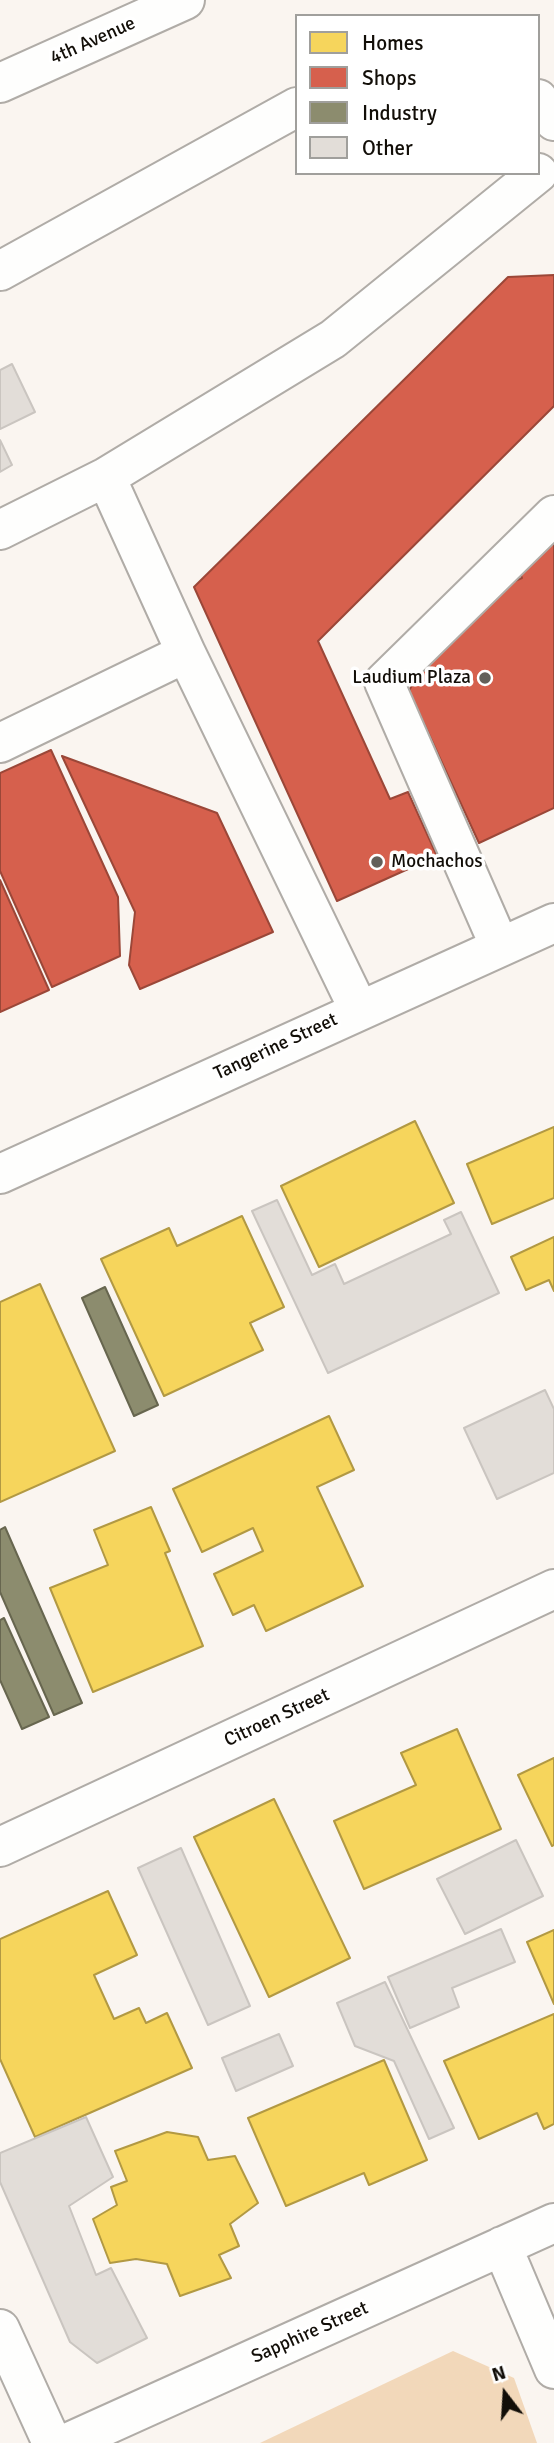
<!DOCTYPE html>
<style>
body{margin:0}
#map{position:relative;width:554px;height:2443px;overflow:hidden;background:#faf5f0;font-family:Signika,sans-serif}
canvas{display:block}
.legend{position:absolute;left:295px;top:14px;width:245px;height:161px;box-sizing:border-box;background:#fff;border:2px solid #a09f9c;margin:0;padding:9px 12px;list-style:none;font-size:21px;color:#120e08}
.legend li{display:flex;align-items:center;gap:14px;height:35px}
.legend b{width:35px;border:2px solid #a09f9c}
.north{position:absolute;left:470px;top:2359px;width:70px;height:70px;-webkit-text-stroke:5px #fff;paint-order:stroke;rotate:343deg;font-size:19px;font-weight:700;line-height:28px;text-align:center;color:#120e08}
.north::after{content:'';display:block;margin:auto;width:24px;height:32px;background:#120e08;clip-path:polygon(50% 0,100% 100%,50% 72%,0 100%)}
</style>
<div id="map">
<canvas width="554" height="2443"></canvas>
<ul class="legend">
<li><b style="height:19px;background:#f6d55c"></b>Homes</li>
<li><b style="height:19px;background:#d6604d"></b>Shops</li>
<li><b style="height:19px;background:#8c8c6e"></b>Industry</li>
<li><b style="height:19px;background:#e2ddd8"></b>Other</li>
</ul>
<div class="north">N</div>
</div>
<script>
const context = document.querySelector('canvas').getContext('2d');
context.lineJoin = 'round';
function fillPath(path, color) {
  context.fillStyle = color;
  context.fill(path, 'evenodd');
}
function trace(path, color, width, dash) {
  context.strokeStyle = color;
  context.lineWidth = width;
  context.lineCap = dash ? 'butt' : 'round';
  context.setLineDash(dash || []);
  context.stroke(path);
}
function label(font, color, halo, rows, align = 'center') {
  context.font = font + ' Signika,sans-serif';
  context.lineWidth = 7;
  context.setLineDash([]);
  context.textBaseline = 'middle';
  context.strokeStyle = halo;
  context.fillStyle = color;
  for (const [text, x, y, turn = 0] of rows) {
    context.save();
    context.translate(x, y);
    context.rotate((+turn || 0) * Math.PI / 180);
    context.textAlign = isNaN(turn) ? turn : align;
    if (halo) context.strokeText(text, 0, 0);
    context.fillText(text, 0, 0);
    context.restore();
  }
}
const green = new Path2D(`
 M453 2351 514 2378 537 2443H260Z`);
const homes = new Path2D(`
 M415 1121 454 1203 319 1267 281 1186Z
 M554 1127V1198L492 1224 467 1164Z
 M242 1216 284 1307 250 1323 263 1350 164 1396 101 1259 169 1228 177 1246Z
 M554 1237V1291L549 1280 526 1290 511 1257Z
 M40 1284 115 1451 0 1502V1302Z
 M329 1416 354 1470 317 1487 363 1586 266 1631 254 1605 233 1615 214 1574 263 1551 253 1528 202 1552 173 1489Z
 M151 1507 170 1551 165 1553 203 1646 93 1692 50 1588 108 1565 94 1530Z
 M457 1729 501 1829 364 1889 334 1821 416 1785 401 1753Z
 M554 1758V1845L552 1846 518 1775Z
 M274 1799 350 1958 269 1997 194 1837Z
 M108 1891 137 1955 94 1975 114 2019 139 2008 146 2023 167 2013 192 2068 35 2137 0 2059V1939Z
 M554 1930V2004L527 1942Z
 M554 2014V2124L544 2129 537 2113 479 2139 444 2061Z
 M384 2060 427 2160 369 2185 364 2173 286 2206 248 2118Z
 M167 2132 198 2137 208 2160 235 2156 258 2203 230 2224 239 2246 219 2255 231 2278 180 2296 167 2264 136 2259 110 2263 93 2219 117 2205 111 2187 127 2181 115 2151Z`);
const shops = new Path2D(`
 M554 275V406L318 641 390 799 408 792 437 856 337 901 194 587 508 277Z
 M554 535V808L479 843 409 691 422 665 493 590 522 578 515 563 549 547 546 539Z
 M51 750 118 897 120 956 52 987 0 871V773Z
 M62 756 217 813 273 932 140 989 129 965 135 912Z
 M0 880 49 990 0 1012Z`);
const industry = new Path2D(`
 M105 1287 158 1405 134 1416 82 1298Z
 M5 1527 82 1703 54 1715 0 1592V1530Z
 M4 1618 49 1717 22 1729 0 1680V1620Z`);
const building = new Path2D(`
 M12 364 35 412 0 429V370Z
 M0 440 12 465 0 472Z
 M277 1200 312 1275 335 1264 344 1284 451 1234 444 1220 461 1212 499 1293 328 1373 252 1211Z
 M545 1390 554 1409V1473L497 1499 464 1428Z
 M516 1840 543 1896 465 1934 437 1879Z
 M181 1848 250 2006 208 2025 138 1868Z
 M501 1929 515 1962 452 1988 459 2007 410 2028 388 1977Z
 M385 1982 454 2128 429 2139 394 2061 355 2046 337 2003Z
 M279 2034 293 2066 236 2091 222 2058Z
 M86 2117 113 2177 69 2206 96 2275 111 2268 147 2338 97 2363 70 2342 0 2182V2153Z`);
const minor = new Path2D(`
 M0 83 185 0
 M538 99 554 121
 M0 271 297 107
 M106 477 186 653 359 1010
 M0 530 106 477 333 339 538 173
 M0 743 186 653
 M500 947 384 682 554 515
 M0 1174 554 923
 M0 1847 554 1589
 M502 2246 554 2369
 M0 2329 52 2443
 M67 2443 554 2223`);
const markers = [
 [485,678,7,"#635f59"],
 [377,862,7,"#635f59"]
];
const streetNames = [
 ["4th Avenue",93,41,-24],
 ["Tangerine Street",276,1047,-25],
 ["Citroen Street",277,1718,-25],
 ["Sapphire Street",310,2333,-24]
];
const poiNames = [
 ["Laudium Plaza",471,678],
 ["Mochachos",391,862,"left"]
];
fillPath(green, '#f2d8ba');
fillPath(homes, '#f6d55c');
trace(homes, '#b29943', 2);
fillPath(shops, '#d6604d');
trace(shops, '#9b4738', 2);
fillPath(industry, '#8c8c6e');
trace(industry, '#67664f', 2);
fillPath(building, '#e2ddd8');
trace(building, '#cac5c0', 2);
trace(minor, '#b0aca7', 42);
trace(minor, '#fefefd', 38);
for (const [x, y, r, color] of markers) {
  const dot = new Path2D();
  dot.arc(x, y, r, 0, 2 * Math.PI);
  context.fillStyle = color;
  context.fill(dot);
  trace(dot, '#fff', 2.5);
}
label('19px', '#120e08', '#fff', streetNames);
label('19px', '#120e08', '#fff', poiNames, 'right');
</script>
